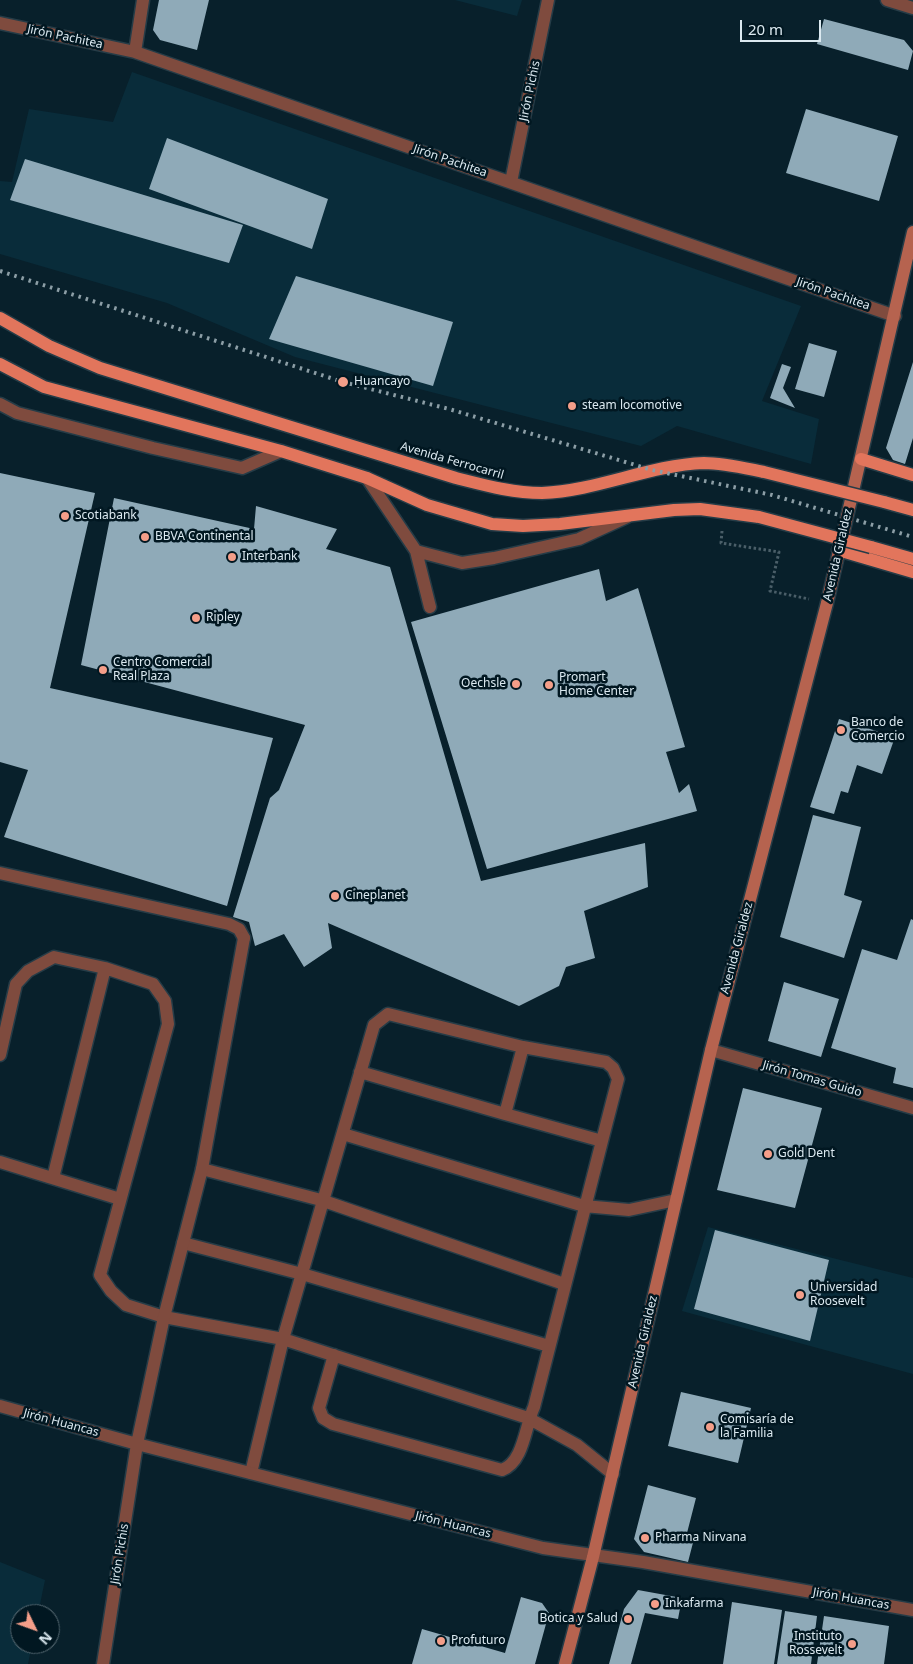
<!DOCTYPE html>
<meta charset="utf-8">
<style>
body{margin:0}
#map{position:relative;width:913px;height:1664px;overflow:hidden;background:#08202b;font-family:"Noto Sans",sans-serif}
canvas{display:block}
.north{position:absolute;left:10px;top:1604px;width:50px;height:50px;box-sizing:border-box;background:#011721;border:1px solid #586b74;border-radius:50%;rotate:132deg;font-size:14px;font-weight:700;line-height:20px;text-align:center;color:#dbe9f0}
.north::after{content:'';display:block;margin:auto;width:18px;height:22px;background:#f49e89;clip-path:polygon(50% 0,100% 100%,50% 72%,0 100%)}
.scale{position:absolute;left:740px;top:20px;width:81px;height:22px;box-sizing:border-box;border:2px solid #dbe9f0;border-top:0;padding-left:6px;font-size:15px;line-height:18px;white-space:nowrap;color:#dbe9f0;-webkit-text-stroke:4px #011721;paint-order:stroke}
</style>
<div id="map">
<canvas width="913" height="1664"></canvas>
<div class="north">N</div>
<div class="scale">20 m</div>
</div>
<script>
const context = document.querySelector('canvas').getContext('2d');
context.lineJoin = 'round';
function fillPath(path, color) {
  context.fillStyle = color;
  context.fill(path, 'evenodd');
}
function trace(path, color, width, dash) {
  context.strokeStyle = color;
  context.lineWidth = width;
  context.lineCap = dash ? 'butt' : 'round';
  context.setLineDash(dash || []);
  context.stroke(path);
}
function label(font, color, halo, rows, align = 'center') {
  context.font = font + ' "Noto Sans",sans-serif';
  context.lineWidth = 5;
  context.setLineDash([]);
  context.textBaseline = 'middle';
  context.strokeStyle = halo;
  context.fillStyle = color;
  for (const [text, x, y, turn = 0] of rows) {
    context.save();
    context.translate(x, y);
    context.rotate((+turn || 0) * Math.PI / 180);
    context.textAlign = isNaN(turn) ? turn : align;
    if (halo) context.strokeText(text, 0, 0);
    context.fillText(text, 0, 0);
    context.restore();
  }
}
const built = new Path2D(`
 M455 0H522L517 16Z
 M132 72 801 306 762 401 819 419 811 464 677 426 641 446 295 357 167 303 0 254V181L12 182 29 109 113 122Z
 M708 1227 913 1278V1374L682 1311Z
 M0 1562 45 1580 38 1614H20V1644H32L28 1664H0Z`);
const building = new Path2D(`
 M159 0H209L197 50 160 40 153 30Z
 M824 19 904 40 913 51 908 70 817 44Z
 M806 109 898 136 879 201 786 173Z
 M167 138 328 199 312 249 149 189Z
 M25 159 243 225 229 263 10 200Z
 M296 276 453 322 433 386 269 339Z
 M809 343 837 351 824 397 795 389Z
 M913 362V438L905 464 893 460 886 448Z
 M782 364 791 367 783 388 795 408 770 398Z
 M0 473 95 493 50 688 273 738 227 906 4 837 28 770 0 762Z
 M114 498 254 529 256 506 337 529 326 549 390 567 481 881 645 843 648 887 584 911 595 958 566 967 559 986 519 1006 328 923 332 948 304 967 284 934 255 946 249 922 233 917 270 798 279 790 305 725 81 665Z
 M599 569 606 601 638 588 685 747 666 752 679 793 689 784 697 811 487 869 411 622Z
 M839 719 895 737 882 774 857 765 848 793 841 791 834 814 810 807Z
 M813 815 861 827 844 895 862 901 844 958 780 937Z
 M911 919 913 920V1088L893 1083 896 1068 831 1048 862 949 897 960Z
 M784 982 839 999 821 1057 768 1041Z
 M743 1088 822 1108 795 1208 717 1190Z
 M715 1230 829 1260 810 1341 694 1309Z
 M681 1392 751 1408 738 1463 668 1446Z
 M648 1485 696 1498 687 1533 695 1535 688 1562 644 1552 634 1539Z
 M638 1590 682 1598 678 1619 645 1613 631 1664H609L624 1609Z
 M521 1597 542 1603 549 1613 535 1664H412L422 1629 505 1653Z
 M732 1602 782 1610 774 1664H723Z
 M785 1611 817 1616 811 1664H777Z
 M824 1616 889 1626 884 1664H817Z`);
const path = new Path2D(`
 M722 531 721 543 779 552 770 591 809 599`);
const lane = new Path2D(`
 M0 404 17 413 153 448 242 468 281 451
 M367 478 416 551 462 563 494 558 579 539 627 517
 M416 551 430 607
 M0 873 229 924 239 929 244 938
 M523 1047 606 1062 613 1068 618 1079 602 1141
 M0 1055 16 984 28 971 54 957 105 968 153 984 165 1001 168 1024 100 1275 111 1291 126 1305 164 1317 283 1339 251 1473
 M360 1072 505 1114
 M343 1134 584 1206 629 1210 676 1200
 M0 1162 120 1199
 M202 1169 321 1200 564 1284
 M53 1178 105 968
 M183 1243 302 1274 549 1346
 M334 1355 319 1408 323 1418 333 1424 502 1470C524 1462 525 1426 534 1407L602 1141 505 1114 523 1047 388 1014 374 1025 283 1339 528 1418 577 1445 613 1474`);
const street = new Path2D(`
 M887 0 913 8
 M0 23 135 52 895 316
 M135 52 143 0
 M511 182 548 0
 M711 1050 913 1108
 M0 1406 137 1444 543 1548 643 1562 913 1610
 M103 1664 137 1444 164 1317 202 1169 244 938`);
const secondary = new Path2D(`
 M565 1664 593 1557 711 1050 827 603 913 232`);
const primary = new Path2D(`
 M0 318 49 346 100 368 456 478C484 485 512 493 542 493 597 491 649 465 704 463 724 463 744 468 764 472
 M0 364 44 387 281 451 367 478 427 505 492 524 523 526 560 524 674 510 700 509 759 517
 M861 459 913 475
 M884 502 913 510
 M871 547 913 559
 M838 550 913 572`);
const rail = new Path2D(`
 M0 271 343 382 449 409 652 470 772 495 913 537`);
const primaryBridge = new Path2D(`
 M764 472 884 502
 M759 517 871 547`);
const markers = [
 [343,382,6,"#f49e89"],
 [572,406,5,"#f49e89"],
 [65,516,5,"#f49e89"],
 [145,537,5,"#f49e89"],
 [232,557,5,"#f49e89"],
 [196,618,5,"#f49e89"],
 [103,670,5,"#f49e89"],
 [516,684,5,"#f49e89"],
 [549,685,5,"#f49e89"],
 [841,730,5,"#f49e89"],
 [335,896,5,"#f49e89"],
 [768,1154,5,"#f49e89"],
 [800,1295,5,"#f49e89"],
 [710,1427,5,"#f49e89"],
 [645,1538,5,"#f49e89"],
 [655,1604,5,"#f49e89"],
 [628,1619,5,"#f49e89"],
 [441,1641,5,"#f49e89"],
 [852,1644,5,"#f49e89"]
];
const streetNames = [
 ["Jirón Pachitea",65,37,12],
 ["Jirón Pichis",530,91,-78],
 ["Jirón Pachitea",450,161,19],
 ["Jirón Pachitea",833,294,19],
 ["Avenida Ferrocarril",452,461,16],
 ["Avenida Giraldez",838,555,-77],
 ["Avenida Giraldez",737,948,-75],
 ["Jirón Tomas Guido",812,1079,16],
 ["Avenida Giraldez",643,1342,-77],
 ["Jirón Huancas",61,1423,15],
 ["Jirón Huancas",453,1525,14],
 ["Jirón Pichis",120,1554,-81],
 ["Jirón Huancas",851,1599,10]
];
const poiNames = [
 ["Huancayo",354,382],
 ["steam locomotive",582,406],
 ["Scotiabank",75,516],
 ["BBVA Continental",155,537],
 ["Interbank",242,557],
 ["Ripley",206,618],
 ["Centro Comercial",113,663],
 ["Real Plaza",113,677],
 ["Promart",559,678],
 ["Home Center",559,692],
 ["Oechsle",506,684,"right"],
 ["Banco de",851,723],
 ["Comercio",851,737],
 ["Cineplanet",345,896],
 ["Gold Dent",778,1154],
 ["Universidad",810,1288],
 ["Roosevelt",810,1302],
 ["Comisaría de",720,1420],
 ["la Familia",720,1434],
 ["Pharma Nirvana",655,1538],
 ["Inkafarma",665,1604],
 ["Botica y Salud",618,1619,"right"],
 ["Instituto",842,1637,"right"],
 ["Rossevelt",842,1651,"right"],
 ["Profuturo",451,1641]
];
fillPath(built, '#092c3a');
fillPath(building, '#8faab8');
trace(lane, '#263c47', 15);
trace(street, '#263c47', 15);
trace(secondary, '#263c47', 15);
trace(primary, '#263c47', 15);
trace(path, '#4a5e68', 3, [2.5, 2.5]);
trace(lane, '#7f4b3e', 12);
trace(street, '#7f4b3e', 12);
trace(secondary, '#b6634f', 12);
trace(primary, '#e2755c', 12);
trace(rail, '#8c9ea6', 4, [2.5, 5]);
trace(primaryBridge, '#263c47', 15, []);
trace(primaryBridge, '#e2755c', 12);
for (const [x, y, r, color] of markers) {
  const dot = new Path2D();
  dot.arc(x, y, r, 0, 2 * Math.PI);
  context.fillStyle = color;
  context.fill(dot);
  trace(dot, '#011721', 2);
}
label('12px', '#dbe9f0', '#011721', streetNames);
label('12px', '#dbe9f0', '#011721', poiNames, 'left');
</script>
